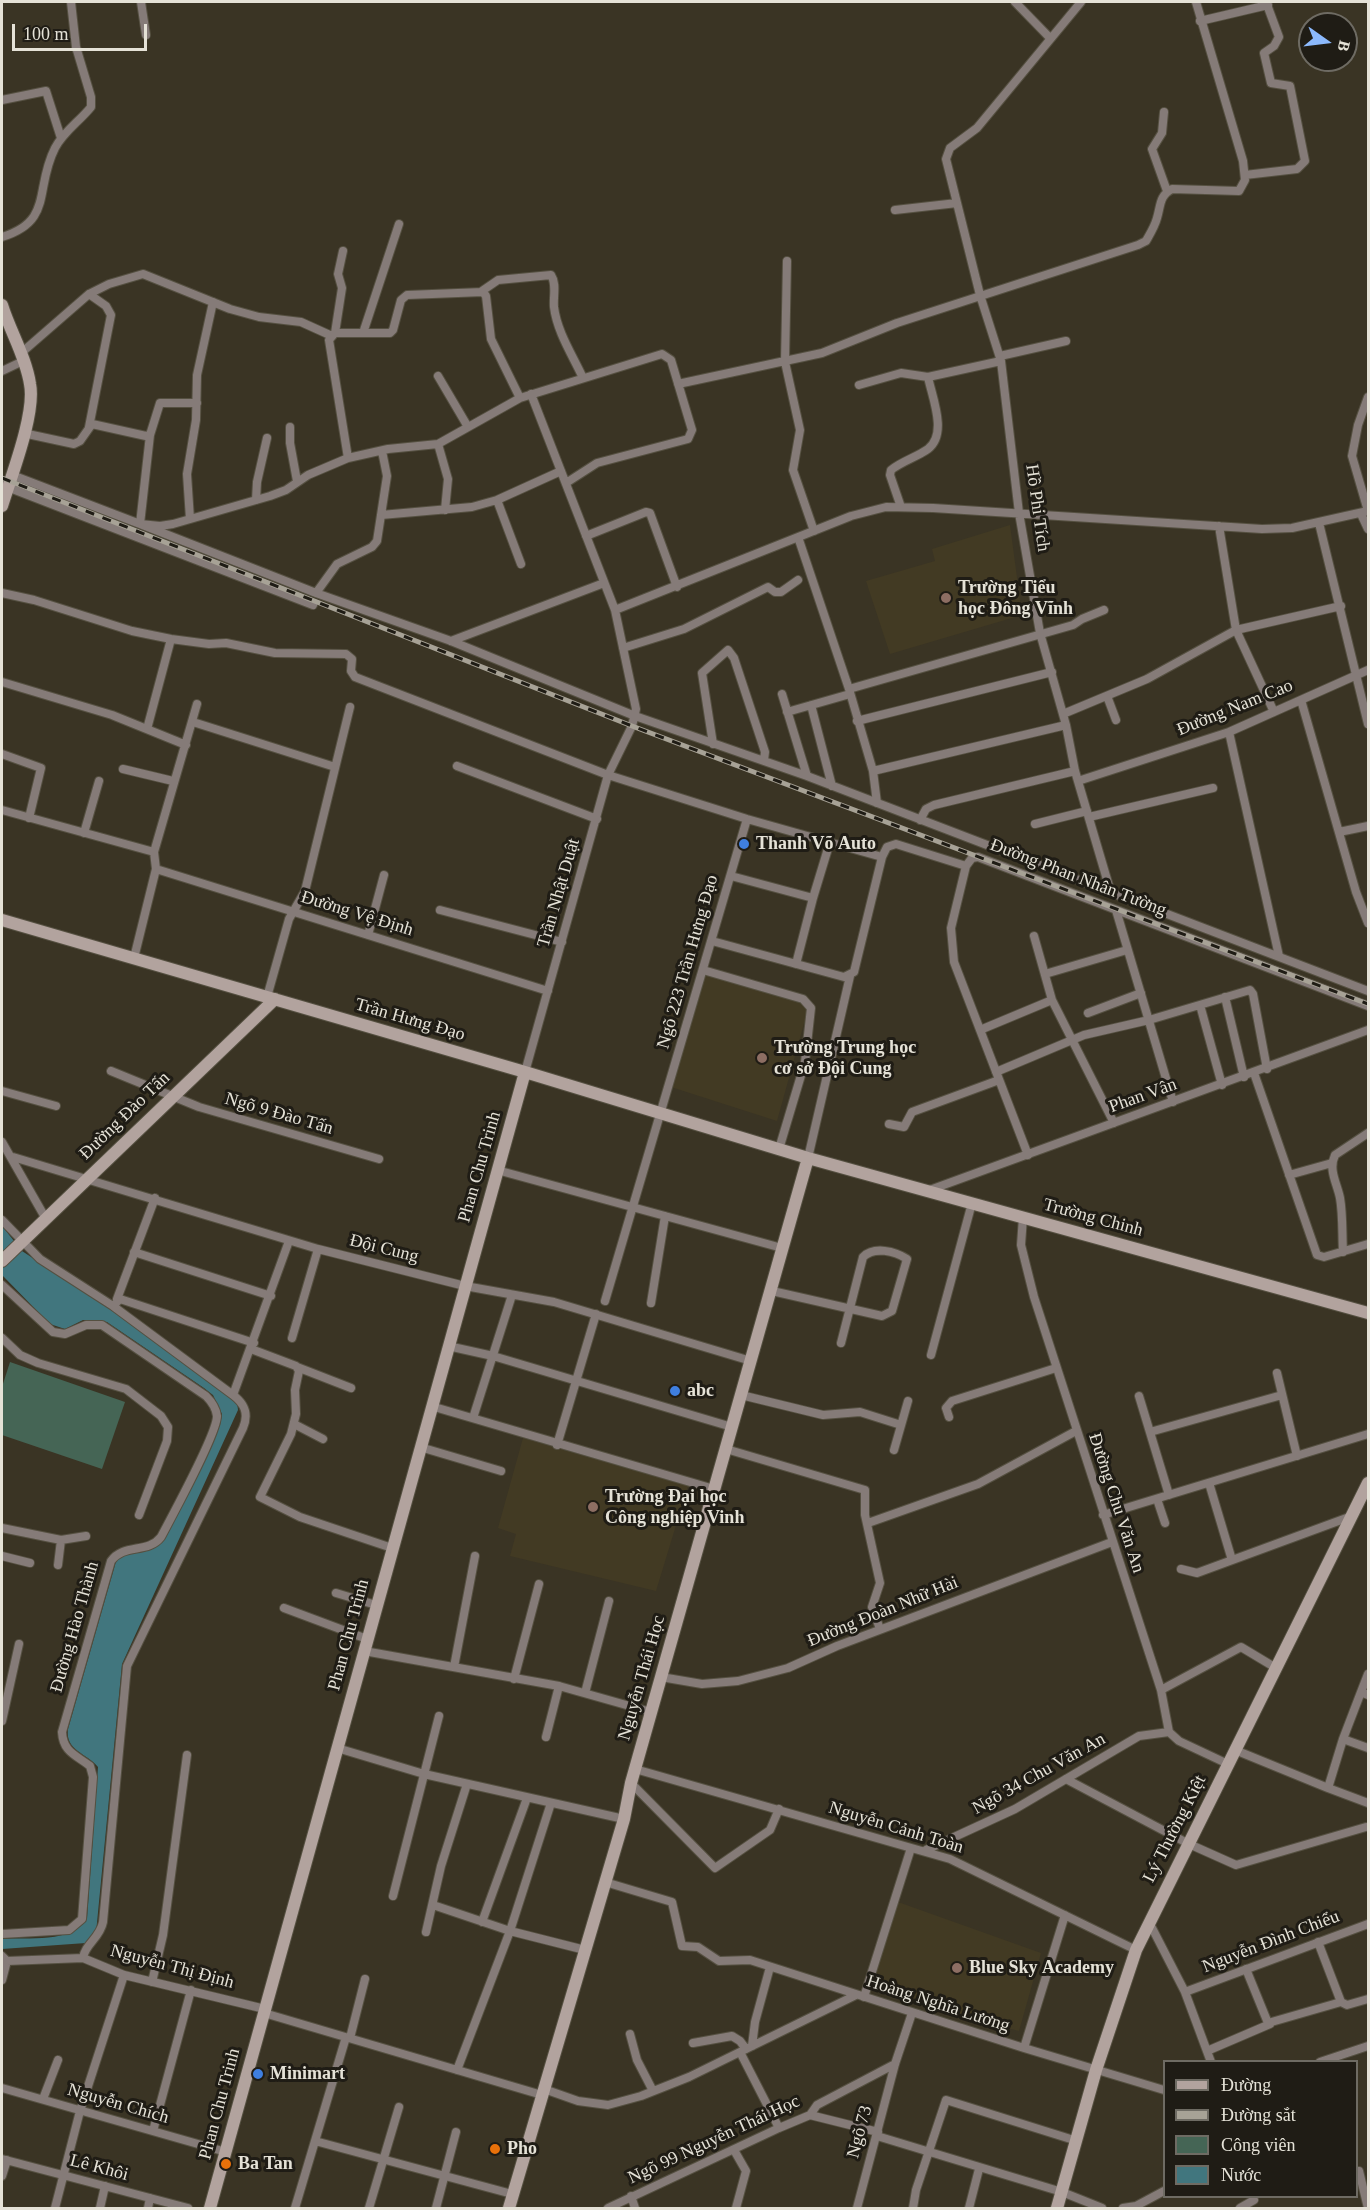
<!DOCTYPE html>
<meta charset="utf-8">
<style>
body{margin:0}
#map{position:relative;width:1370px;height:2210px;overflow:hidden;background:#3a3424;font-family:"Times New Roman",serif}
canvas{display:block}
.frame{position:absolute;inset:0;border:3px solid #e5e2d7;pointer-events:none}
.legend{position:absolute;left:1163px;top:2060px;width:195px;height:138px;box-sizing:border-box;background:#1f1c15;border:2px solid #6e6b63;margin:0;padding:8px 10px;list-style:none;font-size:18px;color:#e5e2d7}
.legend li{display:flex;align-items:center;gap:12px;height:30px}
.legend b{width:30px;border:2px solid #6e6b63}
.north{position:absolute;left:1298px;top:12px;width:60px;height:60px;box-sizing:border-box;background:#1f1c15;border:2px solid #6e6b63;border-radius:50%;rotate:104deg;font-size:16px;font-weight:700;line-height:24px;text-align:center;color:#e5e2d7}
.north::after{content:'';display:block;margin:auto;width:21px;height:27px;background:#8cb9fc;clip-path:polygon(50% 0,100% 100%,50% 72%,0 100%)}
.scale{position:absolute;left:12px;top:24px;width:135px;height:27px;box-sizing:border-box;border:3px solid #e5e2d7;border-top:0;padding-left:8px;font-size:18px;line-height:21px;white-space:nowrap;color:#e5e2d7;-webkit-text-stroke:4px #1f1c15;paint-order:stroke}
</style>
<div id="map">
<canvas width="1370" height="2210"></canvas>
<div class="frame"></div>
<ul class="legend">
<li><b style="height:8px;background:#b2a39e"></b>Đường</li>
<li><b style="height:8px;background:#a7a296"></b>Đường sắt</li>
<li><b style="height:16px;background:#456555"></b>Công viên</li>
<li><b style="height:16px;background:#41767e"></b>Nước</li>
</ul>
<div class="north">B</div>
<div class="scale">100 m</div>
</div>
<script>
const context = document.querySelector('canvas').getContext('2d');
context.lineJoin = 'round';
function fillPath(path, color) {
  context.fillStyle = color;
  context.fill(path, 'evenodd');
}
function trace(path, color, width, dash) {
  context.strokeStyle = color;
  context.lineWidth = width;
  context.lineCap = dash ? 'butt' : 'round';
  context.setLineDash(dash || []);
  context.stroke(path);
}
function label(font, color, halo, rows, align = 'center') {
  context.font = font + ' "Times New Roman",serif';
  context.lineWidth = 6;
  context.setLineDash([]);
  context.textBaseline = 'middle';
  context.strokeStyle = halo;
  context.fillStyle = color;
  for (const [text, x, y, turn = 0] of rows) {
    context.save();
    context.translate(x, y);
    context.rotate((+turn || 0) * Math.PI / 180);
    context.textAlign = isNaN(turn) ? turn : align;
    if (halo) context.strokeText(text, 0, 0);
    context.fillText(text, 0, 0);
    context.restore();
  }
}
const built = new Path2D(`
 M1010 525 1022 615 890 654 866 581 935 561 932 549Z
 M705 974 801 1001 808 1009 777 1121 671 1087Z
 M523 1438 688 1486 656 1591 510 1556 516 1534 498 1528Z
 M898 1902 1041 1953 1019 2031 972 2019 873 1983Z`);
const green = new Path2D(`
 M10 1362 125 1402 102 1469 2 1435V1387Z`);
const water = new Path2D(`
 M2 1226 22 1251 110 1309 237 1402 238 1410 122 1664 96 1933 86 1943 2 1949V1939C27 1937 73 1944 87 1918L98 1767C87 1753 65 1751 68 1729L117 1558C132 1551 149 1555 162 1542L220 1425 222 1414 213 1395 204 1388 107 1322 83 1320 65 1329 50 1324 2 1275Z`);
const street = new Path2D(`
 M141 2 146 35
 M1015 2 1050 38
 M1081 2 977 128 950 148 946 159 980 295 1001 361 1019 513 1040 633 1066 725 1075 771 1111 893
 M1200 21 1268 5
 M2 100 46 91 61 138
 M1164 112 1162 133 1152 149 1167 191
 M1245 175 1297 169 1305 161 1290 86 1271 83 1264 53 1274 46 1279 37 1266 2
 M895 210 957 203
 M2 237C54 221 34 189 55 148 64 131 79 122 91 107V97L76 47 71 2
 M787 261 785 362 800 430 793 470 814 531
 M482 291 498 280 551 275C557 284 553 296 554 307 557 332 573 356 583 378
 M89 294 106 306 111 315 89 427
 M335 333 342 288 338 274 343 251
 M363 333 399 224
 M20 354 89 294 109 284 143 274 230 309 259 317 301 322 332 336
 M1000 356 1066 341
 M2 371 23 361
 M438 376 468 427
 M678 384 822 353 897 323 1138 245 1146 241C1150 234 1155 226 1157 218 1161 205 1159 196 1172 189L1239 191 1245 180 1243 161 1196 2
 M859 385 901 373 928 377 1001 361
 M290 427V443L297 481
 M23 433 74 444 80 441 92 424 146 436 150 435 160 403H197
 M150 435 140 524 316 593 451 641 635 716 807 776 1368 991
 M438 444 448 479 445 510
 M348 458 329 340 335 333H390L393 330 401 300 407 295 483 292 486 296 491 339 520 398
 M12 475 140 524 160 526 173 524 270 496 286 490 308 475 348 458 388 449 438 444 520 398 662 354 671 360 692 430 688 439 597 463 566 483
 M2 485 313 605
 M256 500 257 482 267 438
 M497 500 521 564
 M901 507 890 475 891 470C902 461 917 457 928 449 948 434 932 397 928 377
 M1368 511 1352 456 1358 425 1368 397
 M1361 514 1368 529
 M381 515 472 507 497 500 561 471
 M190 519 187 474 196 420 197 375 213 302
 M1319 523 1368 724
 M1219 526 1236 630 1274 712
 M586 536 646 512 650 513 677 587
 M798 537 849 689 873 771 1066 725
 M2 593 34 600 132 631 171 639 209 644 226 643 275 653 346 654 352 659 351 671 355 677 608 775 747 819 882 857 887 847 896 844 966 866 972 858 978 857 1368 1006
 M316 593 337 564 372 547 377 541 387 476 382 451
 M615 610 851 516 886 507 933 508 1262 529 1292 528 1368 511
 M451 641 604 583
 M623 648 684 629 768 587 775 592H781L798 580
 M2 682 112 715 186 745
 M849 689 1073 625 1082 619 1104 610
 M782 694 807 776
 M1107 696 1116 720
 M1301 700 1356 892 1368 923
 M811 705 832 786
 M787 712 850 694
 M1063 714 1147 679 1236 630 1341 606
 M857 721 1052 672
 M193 722 335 767
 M147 729 171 639
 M1229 732 1279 956
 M713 744 702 673 728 650 734 658 765 752 764 760
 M2 754 41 768 29 818
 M457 766 597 819
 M123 769 173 781
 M873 771 877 803
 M1078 781 1229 732 1368 670
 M2 810 154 852
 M1089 817 1213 788
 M920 820 926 809 934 805 1075 771
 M1035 824 1087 811
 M1339 832 1368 826
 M84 833 99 781
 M966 866 951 928 954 962 1028 1155
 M156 869 548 991
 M731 876 813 898 830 842
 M440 910 562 942
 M1116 910 1173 1102
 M368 935 384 875
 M1034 936 1052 1000 1114 1123
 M712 941 844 977 854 972 882 857
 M134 958 156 869 154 852 197 704
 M796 964 813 898
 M703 970 803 999 811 1008 805 1062 779 1149
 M1045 974 1127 950
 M267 997 289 919 305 891 350 707
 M1225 997 1244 1077
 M1200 1005 1222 1085
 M1088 1013 1141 993
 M980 1030 1052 1000
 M111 1071 199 1107 379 1159
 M525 1072 608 775 632 726 636 709 615 610 531 394
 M996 1072 1084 1035 1149 1020 1250 990 1253 994 1267 1069
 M1254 1073 1317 1255 1324 1257 1368 1244
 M2 1091 56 1106
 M889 1124 904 1127 912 1112 999 1080
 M2 1142 46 1219
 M13 1157 318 1249 465 1286 554 1302 751 1361
 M808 1158 850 976
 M497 1170 782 1248
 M1289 1175 1332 1163
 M927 1191 1368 1030
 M1023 1217 1021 1245 1034 1297 1161 1690 1169 1732 1179 1741 1228 1764
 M2 1220 40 1259 113 1306 233 1395C245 1404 249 1414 243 1428L127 1666 103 1922C100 1938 85 1944 83 1958
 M134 1252 271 1296
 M1343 1252C1342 1234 1343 1215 1340 1198 1337 1183 1328 1170 1335 1155L1368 1133
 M2 1285 53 1332 65 1334 86 1325H102L206 1396C211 1401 216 1408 217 1416 217 1434 172 1516 161 1537 148 1554 124 1543 111 1561L62 1732C63 1752 76 1755 90 1766L93 1777 82 1919 69 1930 2 1934
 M772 1291 882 1316 892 1311 907 1259C895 1251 874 1246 863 1257L841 1343
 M117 1299 155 1198
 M605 1301 747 819
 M651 1303 665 1216
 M113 1306 120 1299 254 1343
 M2 1338 20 1355 38 1363 126 1389 161 1416 168 1427 167 1441 139 1515
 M292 1338 318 1249
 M448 1346 493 1356 732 1427
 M251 1349 296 1366 299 1371 295 1390 296 1414 291 1434 260 1497 300 1517 392 1548
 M931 1355 972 1203
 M297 1367 351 1388
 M1277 1373 1297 1456
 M233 1395 289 1241
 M741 1395 823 1415 860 1412 901 1425
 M1139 1396 1169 1495
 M431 1406 714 1489
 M949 1417 946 1408 952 1401 1056 1368
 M473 1418 512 1295
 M294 1424 323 1439
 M1150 1432 1282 1395
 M557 1445 596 1314
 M420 1447 501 1471
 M726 1449 865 1490V1515L880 1583 872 1607 880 1629
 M894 1450 908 1401
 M1209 1483 1232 1560
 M1157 1499 1165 1523
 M1103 1515 1368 1434
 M868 1523 978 1484 1076 1431
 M2 1528 61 1540 86 1536
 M2 1556 30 1563
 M58 1565 61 1540
 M1181 1569 1197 1573 1352 1516
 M336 1593 376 1605
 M284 1608 367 1639
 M364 1651 559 1686 651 1712
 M454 1667 475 1556
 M661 1677 702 1684 738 1681 788 1668 837 1646 1112 1542
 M514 1679 539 1584
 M1161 1690 1241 1647 1276 1668
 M1361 1692 1368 1674
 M585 1693 609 1601
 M2 1721 19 1644
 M546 1737 559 1686
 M1343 1739 1361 1692 1368 1695
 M337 1748 424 1774 624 1819
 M1368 1748 1343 1739 1328 1788 1368 1803
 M1235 1750 1328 1788
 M635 1769 950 1859 1136 1950
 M1066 1779 1189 1844 1236 1865 1366 1827
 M631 1783 715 1868 770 1830 779 1809
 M926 1850 1015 1809 1139 1736 1169 1732
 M605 1882 672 1902 682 1946 698 1947 719 1961 750 1960 1024 2048 1164 2090
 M393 1896 439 1716
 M433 1905 510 1931 585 1950
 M482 1922 527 1798
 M1149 1922 1185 1992 1211 2062
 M426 1932 441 1866 467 1784
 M1318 1942 1341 2002 1347 2005 1368 1999
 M2 1956 7 1961 83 1958 124 1975 265 2009
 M1246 1969 1268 2023 1341 2002
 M2 1980 7 1961
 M152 1982 163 1935 187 1755
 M1185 1992 1368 1924
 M864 1997 911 1848
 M264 2013 542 2095
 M630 2034 637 2060 653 2091
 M350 2038 365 1979
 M693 2043 732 2036 740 2041 746 2049
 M752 2046 755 2022 770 1967
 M1024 2048 1065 1915
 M1207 2051 1270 2024
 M740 2052 779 2128
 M1320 2062 1368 2046
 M457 2070 510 1931 551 1803
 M2 2088 226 2152
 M544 2089 578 2101 608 2105 641 2096 689 2077 856 1995
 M43 2099 58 2060
 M810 2115 878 2132
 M153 2131 191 1990
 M877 2136 1062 2192 1102 2208
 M315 2141 512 2194
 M734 2150 746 2171 736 2208
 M2 2159 188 2208
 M1359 2171 1368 2208
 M2 2176 7 2160
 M631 2196 635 2208
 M55 2208 80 2111 124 1975
 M100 2208 105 2186
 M148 2208 150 2198
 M295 2208 346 2037
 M369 2208 399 2107
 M436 2208 456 2132
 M608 2208 779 2128 810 2115 817 2105 895 2064
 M857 2208 895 2064 912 2013
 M913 2208 916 2190 946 2100 1077 2141
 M969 2208 979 2169
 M1123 2208 1136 2206 1164 2191
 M1240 2208 1254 2200`);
const secondary = new Path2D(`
 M2 305C10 331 26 357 30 384 36 413 11 477 2 506
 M2 920 525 1072 808 1158 1368 1313
 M2 1261 275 999
 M210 2208 525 1072
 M509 2208 624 1819 631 1783 808 1158
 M1057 2208 1096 2070 1136 1950 1368 1483`);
const rail = new Path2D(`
 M2 478 632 726 1368 1004`);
const markers = [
 [946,598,6,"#8d6e63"],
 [744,844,6,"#3f7fe0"],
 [762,1058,6,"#8d6e63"],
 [675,1391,6,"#3f7fe0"],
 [593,1507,6,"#8d6e63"],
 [957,1968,6,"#8d6e63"],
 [258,2074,6,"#3f7fe0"],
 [495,2149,6,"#e8710a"],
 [226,2164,6,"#e8710a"]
];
const streetNames = [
 ["Hồ Phi Tích",1037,508,82],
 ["Đường Nam Cao",1235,708,-22],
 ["Đường Phan Nhân Tường",1078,878,21],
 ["Trần Nhật Duật",559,893,-74],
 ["Đường Vệ Định",357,914,17],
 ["Ngõ 223 Trần Hưng Đạo",688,962,-74],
 ["Trần Hưng Đạo",410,1020,16],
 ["Phan Vân",1143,1096,-20],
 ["Ngõ 9 Đào Tấn",279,1114,16],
 ["Đường Đào Tấn",125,1116,-44],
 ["Phan Chu Trinh",480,1167,-74],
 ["Trường Chinh",1093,1218,15],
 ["Đội Cung",384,1249,14],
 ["Đường Chu Văn An",1116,1503,72],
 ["Đường Đoàn Nhữ Hài",883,1612,-22],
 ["Đường Hào Thành",75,1627,-74],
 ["Phan Chu Trinh",349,1635,-75],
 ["Nguyễn Thái Học",642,1678,-74],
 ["Ngõ 34 Chu Văn An",1039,1774,-29],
 ["Nguyễn Cảnh Toàn",896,1828,17],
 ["Lý Thường Kiệt",1175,1829,-63],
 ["Nguyễn Đình Chiểu",1271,1942,-21],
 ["Nguyễn Thị Định",172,1967,15],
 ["Hoàng Nghĩa Lương",938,2004,18],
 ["Nguyễn Chích",118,2104,16],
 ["Phan Chu Trinh",220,2104,-75],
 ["Ngõ 73",860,2132,-75],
 ["Ngõ 99 Nguyễn Thái Học",714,2140,-25],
 ["Lê Khôi",99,2168,15]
];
const poiNames = [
 ["Trường Tiểu",958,588],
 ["học Đông Vĩnh",958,609],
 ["Thanh Võ Auto",756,844],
 ["Trường Trung học",774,1048],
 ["cơ sở Đội Cung",774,1069],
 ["abc",687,1391],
 ["Trường Đại học",605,1497],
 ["Công nghiệp Vinh",605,1518],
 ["Blue Sky Academy",969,1968],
 ["Minimart",270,2074],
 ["Pho",507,2149],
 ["Ba Tan",238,2164]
];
fillPath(built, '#423a23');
fillPath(green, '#456555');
fillPath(water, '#41767e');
trace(street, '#555041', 10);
trace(secondary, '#555041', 14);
trace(street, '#857b78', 8);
trace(secondary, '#b2a39e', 12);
trace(rail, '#a7a296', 5);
trace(rail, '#1f1c15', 3, [9]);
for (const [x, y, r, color] of markers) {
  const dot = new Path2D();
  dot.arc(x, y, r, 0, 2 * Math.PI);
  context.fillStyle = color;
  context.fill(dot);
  trace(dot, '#1f1c15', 2);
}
label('18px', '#e5e2d7', '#1f1c15', streetNames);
label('bold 18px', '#e5e2d7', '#1f1c15', poiNames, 'left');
</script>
